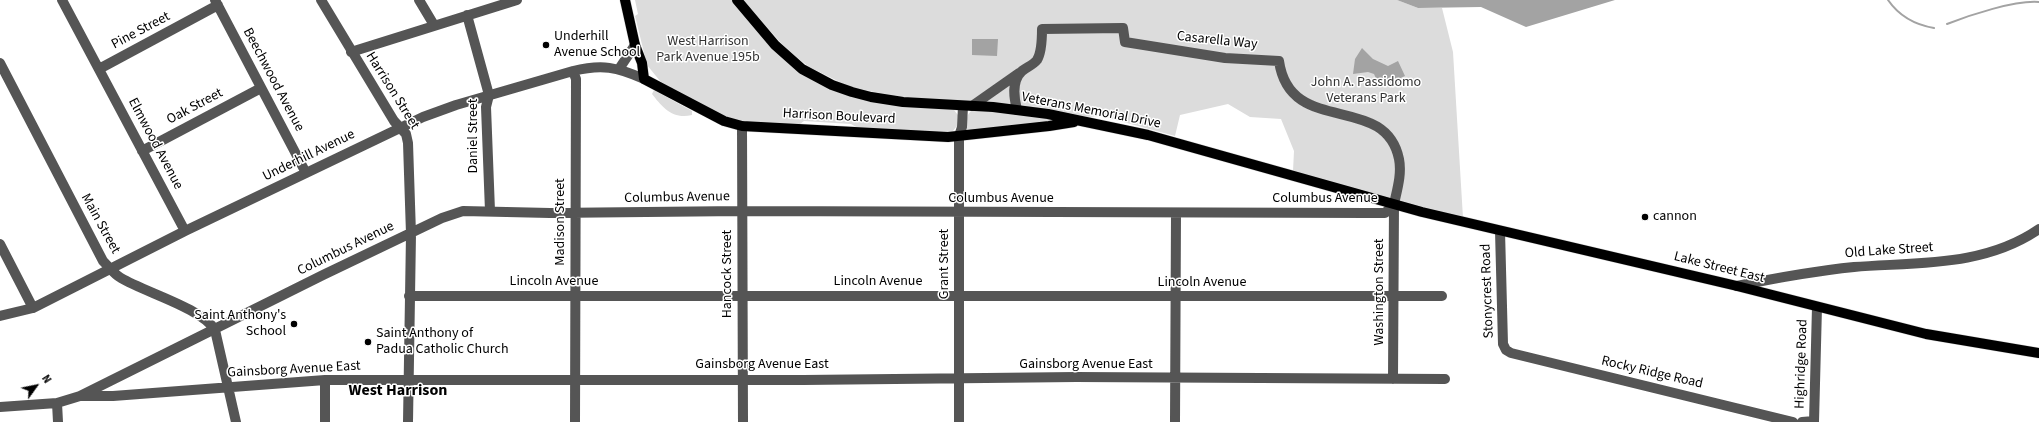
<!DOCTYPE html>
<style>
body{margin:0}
#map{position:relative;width:2039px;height:422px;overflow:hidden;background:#fff;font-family:"Source Sans 3",sans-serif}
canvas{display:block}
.north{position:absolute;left:16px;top:366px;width:40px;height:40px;-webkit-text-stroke:3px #fff;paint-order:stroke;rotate:57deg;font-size:11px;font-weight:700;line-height:16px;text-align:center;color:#000}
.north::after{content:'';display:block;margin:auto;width:14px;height:18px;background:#000;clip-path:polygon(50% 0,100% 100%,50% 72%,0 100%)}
</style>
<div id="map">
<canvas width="2039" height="422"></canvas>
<div class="north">N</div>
</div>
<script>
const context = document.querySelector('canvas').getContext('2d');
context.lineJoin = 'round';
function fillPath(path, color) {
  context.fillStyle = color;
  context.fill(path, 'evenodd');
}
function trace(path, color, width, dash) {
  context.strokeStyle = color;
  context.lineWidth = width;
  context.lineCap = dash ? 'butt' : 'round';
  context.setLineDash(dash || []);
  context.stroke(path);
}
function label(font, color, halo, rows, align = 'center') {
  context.font = font + ' "Source Sans 3",sans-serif';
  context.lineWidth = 3;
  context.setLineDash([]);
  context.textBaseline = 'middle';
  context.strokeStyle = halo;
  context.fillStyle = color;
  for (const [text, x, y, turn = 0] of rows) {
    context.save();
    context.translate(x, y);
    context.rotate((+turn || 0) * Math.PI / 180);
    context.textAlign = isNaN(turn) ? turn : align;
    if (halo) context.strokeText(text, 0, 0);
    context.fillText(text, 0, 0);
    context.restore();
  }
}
const green = new Path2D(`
 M635 0H732L741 11 824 85 954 110 958 115 957 126 952 132 858 128 851 124 804 121 800 124 738 121 727 117 668 87 660 81 647 65 635 16 638 14Z
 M743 0H1397L1418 8H1442L1453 52 1463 218 1293 171 1294 151 1281 119 1250 117 1228 104 1180 115 1175 136 1101 116 1087 117 1041 107 922 99 890 95 850 87 809 67 795 56 780 42Z
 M654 90 692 111V115C673 120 662 107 652 94Z
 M974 110 1049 118 1050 120 1049 121 968 130 967 129C967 121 965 113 974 110Z`);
const water = new Path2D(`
 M1397 0H1615L1526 27 1481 7 1418 8Z
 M972 39H998L997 56 972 55Z
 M1362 48 1373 59 1388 66 1398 61 1405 76 1380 87 1374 74 1368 72 1353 74 1355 59Z`);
const stream = new Path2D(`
 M1888 0C1899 16 1916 25 1934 28
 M1947 24C1970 15 2015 0 2039 2`);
const minor = new Path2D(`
 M62 0 185 231
 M215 0 306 173
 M321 0 394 121 406 134 408 143 411 234 408 422
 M419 0 434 25
 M467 15 489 95 486 107 490 211
 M351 52 517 0
 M0 63 103 261C109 267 114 274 121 278 144 292 202 308 215 330L236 422
 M99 69 218 5
 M619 69 635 45
 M573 71 576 79 575 422
 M972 106 1019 73
 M1017 110C1014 98 1011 81 1022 71 1027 67 1033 65 1037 60 1042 52 1042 38 1042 29L1123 28 1125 42 1225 58 1279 61C1290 138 1385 91 1399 159 1402 174 1397 190 1394 204L1393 379
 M742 126 743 422
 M142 151 261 88
 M1500 231 1503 344 1506 350 1511 353 1793 422
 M0 244 33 308
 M1737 286C1776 278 1814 271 1854 267 1917 262 1984 267 2039 229
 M409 296H1442
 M0 316 33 308 185 231 423 117 456 105 573 71C602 64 617 67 644 79
 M325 380V422
 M82 396H113L325 380H804L1076 377 1445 379
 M57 403 58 422
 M0 407 57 403 80 396 323 275 442 218 463 211 550 213 742 211 1367 213H1385L1394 204
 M959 422V136L962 127 963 106
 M1175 422 1176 213
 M1802 422 1814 421
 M1814 422 1817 307`);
const major = new Path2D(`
 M625 0 635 45 642 63 644 79 724 121 742 126 948 137 1049 126 1074 122
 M737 0 775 45 802 69 832 85 852 92 871 97 903 102 993 107 1048 114 1148 135 1422 212 1737 286 1926 334 2039 353`);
const markers = [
 [546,45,4,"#000"],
 [1645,217,4,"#000"],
 [294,324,4,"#000"],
 [368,342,4,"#000"]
];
const streetNames = [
 ["Pine Street",141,31,-28],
 ["Casarella Way",1217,41,6],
 ["Beechwood Avenue",273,80,62],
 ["Harrison Street",392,91,58],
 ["Oak Street",195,107,-28],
 ["Veterans Memorial Drive",1091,111,11],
 ["Harrison Boulevard",839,117,3],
 ["Daniel Street",474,136,-90],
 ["Elmwood Avenue",155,144,62],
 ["Underhill Avenue",309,156,-26],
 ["Columbus Avenue",677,198,-1],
 ["Columbus Avenue",1001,199],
 ["Columbus Avenue",1325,199],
 ["Madison Street",561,222,-90],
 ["Main Street",100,224,61],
 ["Columbus Avenue",346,249,-26],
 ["Old Lake Street",1889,251,-4],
 ["Grant Street",945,264,-90],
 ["Lake Street East",1719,268,14],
 ["Hancock Street",728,274,-90],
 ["Lincoln Avenue",554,282],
 ["Lincoln Avenue",878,282],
 ["Lincoln Avenue",1202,283],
 ["Stonycrest Road",1488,291,-92],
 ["Washington Street",1380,292,-90],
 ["Highridge Road",1802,364,-88],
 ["Gainsborg Avenue East",762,365],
 ["Gainsborg Avenue East",1086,365],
 ["Gainsborg Avenue East",294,370,-3],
 ["Rocky Ridge Road",1652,373,13]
];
const poiNames = [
 ["Underhill",554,37],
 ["Avenue School",554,53],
 ["cannon",1653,217],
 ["Saint Anthony's",286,316,"right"],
 ["School",286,332,"right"],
 ["Saint Anthony of",376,334],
 ["Padua Catholic Church",376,350]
];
const parkNames = [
 ["West Harrison",708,42],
 ["Park Avenue 195b",708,58],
 ["John A. Passidomo",1366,83],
 ["Veterans Park",1366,99]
];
const quarterNames = [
 ["West Harrison",398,391]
];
fillPath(green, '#dcdcdc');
fillPath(water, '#a3a3a3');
trace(stream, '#a3a3a3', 2);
trace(major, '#dbdbdb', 11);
trace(minor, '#555', 10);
trace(major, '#000', 10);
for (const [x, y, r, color] of markers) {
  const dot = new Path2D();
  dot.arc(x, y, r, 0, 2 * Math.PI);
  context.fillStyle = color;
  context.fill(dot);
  trace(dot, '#fff', 1.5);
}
label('14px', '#000', '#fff', streetNames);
label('14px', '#000', '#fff', poiNames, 'left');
label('14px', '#333', '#fff', parkNames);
label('bold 16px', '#000', '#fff', quarterNames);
</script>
